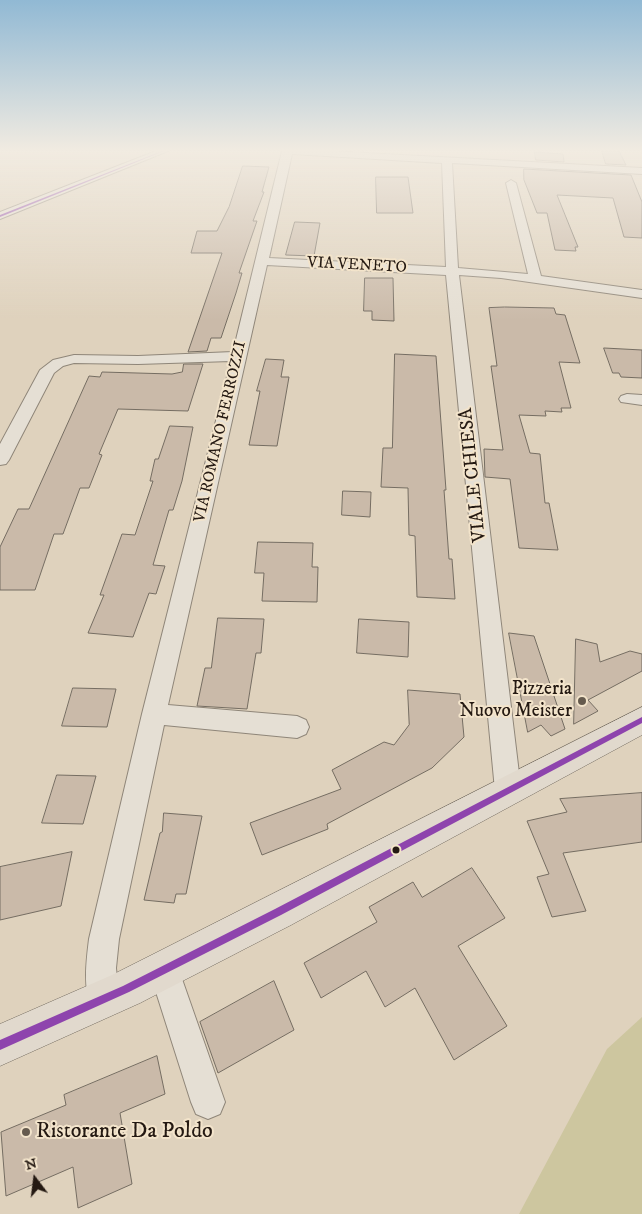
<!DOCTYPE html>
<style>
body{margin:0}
#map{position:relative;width:642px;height:1214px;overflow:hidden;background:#dfd2bd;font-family:"IM FELL DW Pica",serif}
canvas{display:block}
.north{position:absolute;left:10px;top:1154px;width:50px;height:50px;-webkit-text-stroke:4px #f3e4cb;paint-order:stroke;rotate:345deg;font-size:14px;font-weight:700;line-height:20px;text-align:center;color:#241912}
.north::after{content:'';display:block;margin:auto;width:18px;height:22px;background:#241912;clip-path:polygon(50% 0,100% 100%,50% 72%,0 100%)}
</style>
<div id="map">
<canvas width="642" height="1214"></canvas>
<div class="north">N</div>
</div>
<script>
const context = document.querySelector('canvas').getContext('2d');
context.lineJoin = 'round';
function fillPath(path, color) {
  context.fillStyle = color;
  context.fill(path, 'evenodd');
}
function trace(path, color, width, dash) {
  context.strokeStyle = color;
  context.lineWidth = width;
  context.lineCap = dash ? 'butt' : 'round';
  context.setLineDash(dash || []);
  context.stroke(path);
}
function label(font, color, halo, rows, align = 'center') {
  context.font = font + ' "IM FELL DW Pica",serif';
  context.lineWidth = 4;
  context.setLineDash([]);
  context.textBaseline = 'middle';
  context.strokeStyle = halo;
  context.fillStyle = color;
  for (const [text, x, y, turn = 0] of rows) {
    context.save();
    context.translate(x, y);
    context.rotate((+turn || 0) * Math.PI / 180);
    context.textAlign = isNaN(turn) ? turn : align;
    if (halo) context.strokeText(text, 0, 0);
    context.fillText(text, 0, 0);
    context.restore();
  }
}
const green = new Path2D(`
 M642 1017V1214H519L607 1049Z`);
const building = new Path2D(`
 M602 151H619L626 165 606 164Z
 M535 152 563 154 564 162 536 160Z
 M243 166 269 167 262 192H264L253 221H257L239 273H242L236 293 221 338H211L207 351 188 352 222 253H191L197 231H217L229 207Z
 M524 169 631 175 642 202V238L624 237 613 198 557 195 578 247H575L576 251 555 250 547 213H537L524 180Z
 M376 177H408L413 213H377Z
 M295 222 320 223 314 256 286 255Z
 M365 278H393L394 321 372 320V311H364Z
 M505 307 554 308 556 314 565 315 580 363 559 362 571 408H561L562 412 545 411 546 416 519 415 530 453 540 454 545 503H549L558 550 519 548 510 479 485 477 484 449 503 450 491 366H497L489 308Z
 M604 348 642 350V378L621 377 619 373H613Z
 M395 354 436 356 446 490H444L449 559H452L455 599 417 597 415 536 409 535 408 488 381 487 383 448H392Z
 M266 359 284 360 281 377H289L277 446 249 445 260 391H257Z
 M184 364H203L188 411 118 409 99 454 102 455 89 488H80L63 534H54L35 590H0V547L18 509H29L89 376 100 377 102 372 172 374 182 372Z
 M170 426 193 427 182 481 173 510H169L153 565 165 566 156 594 149 593 133 637 88 633 104 595H100L122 534 135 535 153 481H150L155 459H158Z
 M343 491 371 492 370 517 342 515Z
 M258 542 313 543 312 567H318L317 602 262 601 264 573H255Z
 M218 618 264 619 261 653H256L247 709 197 706 205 668H211Z
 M359 619 409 622 408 657 357 653Z
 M509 633 534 636 565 729 551 736 541 725 528 732Z
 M576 639 597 644 600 662 630 651 642 654V671L588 700 598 711 574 724Z
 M73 688 116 689 107 727 62 726Z
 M408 690 460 694 464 737 432 768 327 824 328 829 262 855 250 823 341 789 332 770 384 742 394 745 409 725Z
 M57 775 96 776 83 824 42 823Z
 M642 793V842L563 853 586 911 552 917 537 877 549 874 527 821 567 812 560 799Z
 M164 813 202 816 186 894H176L174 903 144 900 160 833 162 832Z
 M72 852 61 906 0 920V867Z
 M472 868 505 918 458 946 507 1026 454 1060 415 988 385 1007 366 971 321 998 304 963 377 922 369 907 413 882 422 897Z
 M274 981 294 1030 218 1073 200 1022Z
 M157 1056 165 1094 120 1113 132 1184 78 1208 73 1167 6 1196 1 1132 66 1105 64 1095Z`);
const street = new Path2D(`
 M156 151H168L0 219V212Z
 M282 151H329L642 168V174L452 163 458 268 528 274 506 183 511 180 516 183 541 276 642 290V298L501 278 459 275 521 790 517 798 508 802 499 798 495 790 446 275 267 265 168 705 297 716 306 720 309 727 306 734 297 738 164 725 119 939 116 968 119 999 114 1010 103 1015 92 1010C83 988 86 963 89 939L142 714 231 361 138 364 74 363 63 366 54 373 9 460 6 464 0 465V444L40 370 53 360 74 355 138 356 233 352ZM292 154 442 163 446 267 269 258Z
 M627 394 642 395V405L621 402 619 399 621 396Z
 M164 955 175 959 225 1102 220 1114 208 1119 196 1114 191 1102 149 970 153 959Z`);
const primary = new Path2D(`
 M642 707V735L291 925 140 1003 0 1066V1024L112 975Z`);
const bus1 = new Path2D(`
 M162 151H164L0 217V215Z
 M642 717V723L281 915 129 992 0 1050V1040L123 986 275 909Z`);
const markers = [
 [582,701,5,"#655a4e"],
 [396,850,4.5,"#241912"],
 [26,1132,5,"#655a4e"]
];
const farStreetnames = [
 ["VIA VENETO",357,266,3],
 ["VIA ROMANO FERROZZI",221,432,-77]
];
const streetNames = [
 ["VIALE CHIESA",474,475,-96]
];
const poiNames = [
 ["Pizzeria",572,690],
 ["Nuovo Meister",572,712]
];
const nearPoinames = [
 ["Ristorante Da Poldo",36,1132]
];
fillPath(green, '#cdc69f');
fillPath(building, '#cabaa9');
trace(building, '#756d62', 1);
trace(street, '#8f8679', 2);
trace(primary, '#756d62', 1);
fillPath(street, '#e5dfd4');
fillPath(primary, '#e1d9cd');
fillPath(bus1, '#8e44ad');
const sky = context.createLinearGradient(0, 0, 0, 320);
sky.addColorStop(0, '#91b9d4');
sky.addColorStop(0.47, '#f1ebe1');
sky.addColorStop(1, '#f1ebe100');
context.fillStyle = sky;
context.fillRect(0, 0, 642, 320);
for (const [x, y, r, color] of markers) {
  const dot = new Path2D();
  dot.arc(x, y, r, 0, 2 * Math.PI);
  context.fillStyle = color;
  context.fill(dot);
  trace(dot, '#f3e4cb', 2);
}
label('16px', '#241912', '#f3e4cb', farStreetnames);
label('19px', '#241912', '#f3e4cb', streetNames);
label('19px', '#241912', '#f3e4cb', poiNames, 'right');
label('22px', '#241912', '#f3e4cb', nearPoinames, 'left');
</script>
